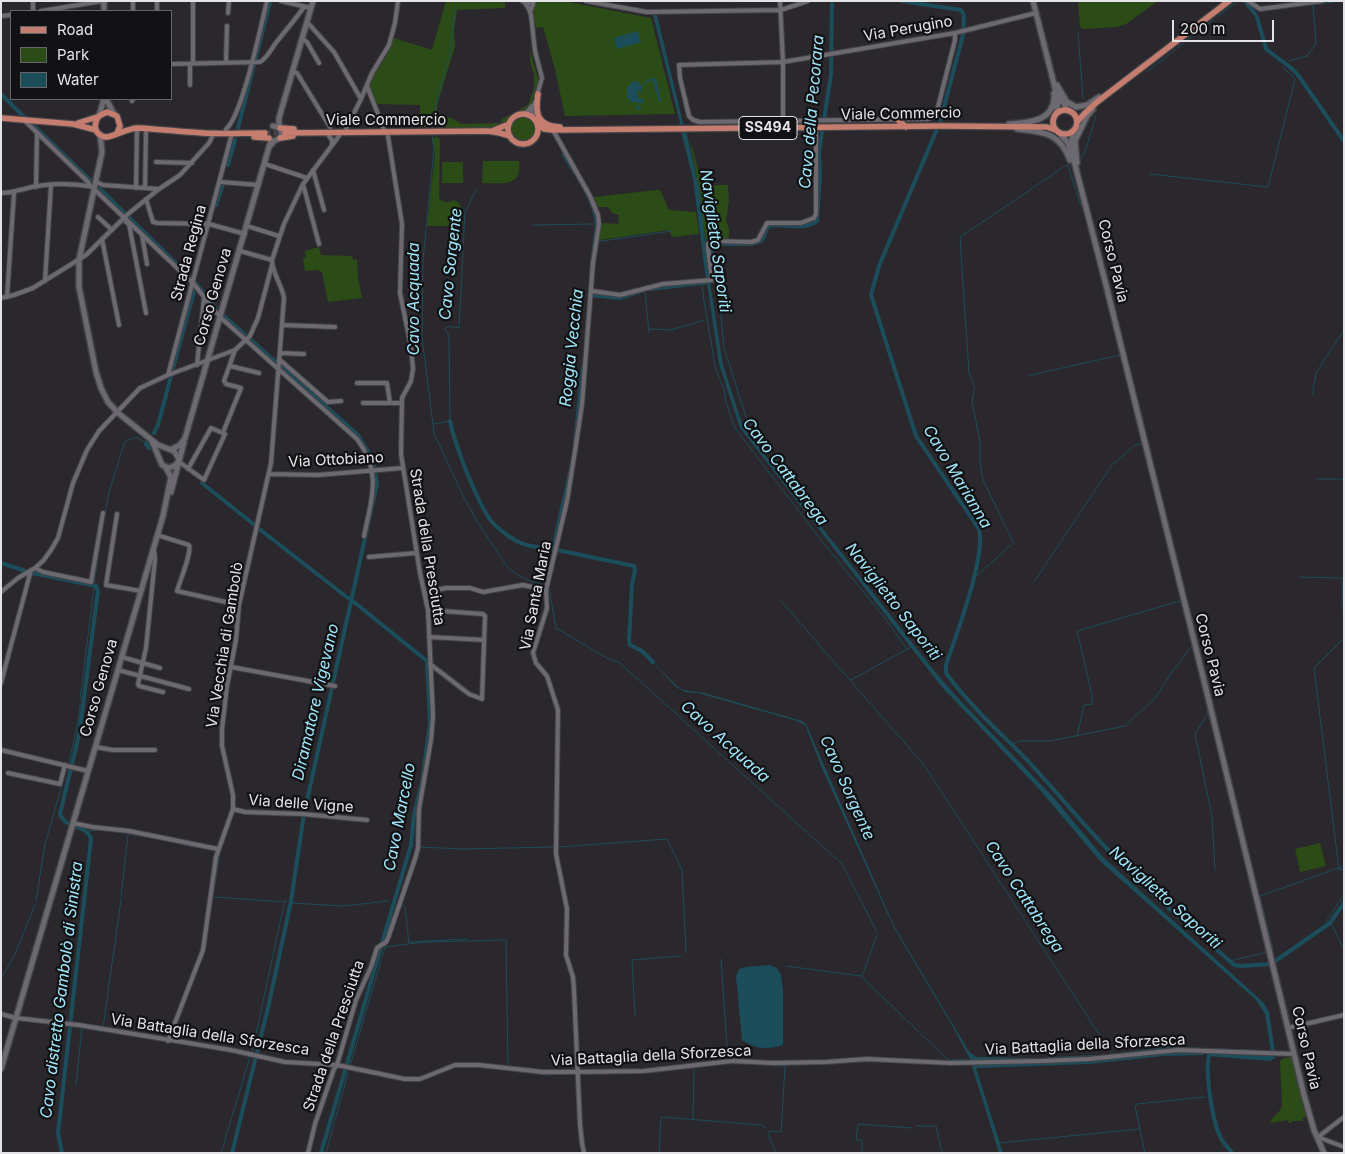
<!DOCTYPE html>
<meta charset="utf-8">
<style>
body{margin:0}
#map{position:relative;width:1345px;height:1154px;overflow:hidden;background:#2a282d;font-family:Inter,sans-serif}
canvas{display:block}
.frame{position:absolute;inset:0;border:2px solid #e4e3e6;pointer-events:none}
.legend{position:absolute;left:10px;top:10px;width:162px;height:90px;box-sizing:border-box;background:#121113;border:1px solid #666567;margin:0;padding:6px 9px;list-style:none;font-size:15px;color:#e4e3e6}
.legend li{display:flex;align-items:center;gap:10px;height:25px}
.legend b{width:25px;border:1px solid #666567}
.scale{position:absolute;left:1172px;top:20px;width:102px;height:22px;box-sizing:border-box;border:2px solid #e4e3e6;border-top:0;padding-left:6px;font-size:15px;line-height:18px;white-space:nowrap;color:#e4e3e6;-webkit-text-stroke:4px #121113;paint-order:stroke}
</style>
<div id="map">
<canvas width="1345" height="1154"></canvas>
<div class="frame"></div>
<ul class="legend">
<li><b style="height:6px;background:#c47d6e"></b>Road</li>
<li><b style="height:14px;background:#2c4c17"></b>Park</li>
<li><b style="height:14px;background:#1c4d5a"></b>Water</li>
</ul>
<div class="scale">200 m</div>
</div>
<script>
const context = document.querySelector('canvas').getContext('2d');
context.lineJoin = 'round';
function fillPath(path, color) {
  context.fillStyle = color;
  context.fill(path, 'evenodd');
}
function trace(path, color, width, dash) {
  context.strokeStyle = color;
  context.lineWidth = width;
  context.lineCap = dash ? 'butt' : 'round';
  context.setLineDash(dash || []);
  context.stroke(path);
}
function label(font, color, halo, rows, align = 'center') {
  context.font = font + ' Inter,sans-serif';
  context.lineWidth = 4.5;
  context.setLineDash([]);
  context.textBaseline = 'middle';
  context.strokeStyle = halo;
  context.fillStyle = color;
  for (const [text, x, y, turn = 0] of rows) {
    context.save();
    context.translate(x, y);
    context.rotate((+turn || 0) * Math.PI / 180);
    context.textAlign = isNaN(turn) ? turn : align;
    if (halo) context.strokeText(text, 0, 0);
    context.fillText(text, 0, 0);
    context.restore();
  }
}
const green = new Path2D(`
 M446 1H505V8L457 10 454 31 455 46 438 102 435 123 432 126 420 128V105L376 104 370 87V82L372 75 385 58 394 38 432 50Z
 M542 1H563L651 18 675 114 565 116 555 69 543 27 536 28 532 7 537 3Z
 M1078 1H1158L1126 24 1117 27 1083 29 1080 27Z
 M530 50 539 82 532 102 526 111 513 116 506 123 492 128H448L443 126V119L448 117 459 122 460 124 501 123V120L526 106 529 103 534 88V75L530 62Z
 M511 129a12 12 0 1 1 24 0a12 12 0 1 1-24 0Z
 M436 137 439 138 440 142 439 198C443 203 449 203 454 200 465 205 463 215 463 226H427L435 154 432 139Z
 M690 142 693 149 702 185H728L729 201 726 220 729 229V238L706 240 700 209 699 190Z
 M483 161H519C523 188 501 183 482 183Z
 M442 162H463V183H442Z
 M657 190H660L669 210 696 212 699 234C690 234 681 237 672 237L669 230 599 240 600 227 603 223 618 224 619 215 612 213 608 207H598L593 200 594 197Z
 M319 247 321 255 352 256 353 260 357 259 358 277 362 298 328 302 322 272 317 270 305 271 303 258 306 257 305 251Z
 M1320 843 1326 866 1300 872 1295 849Z
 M1291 1057 1294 1060 1306 1117 1302 1118 1303 1121H1292V1122L1289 1123 1288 1120 1270 1123C1272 1116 1280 1113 1282 1106L1280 1061 1284 1058Z`);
const water = new Path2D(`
 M653 15H657L684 127H681Z
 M638 31 641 42 617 49 614 38Z
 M656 78 661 101 659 102 653 82 652 80 642 85 641 93 638 90 637 91 639 99H644L643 104 639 102 638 104V106L640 105 641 109 637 110V101L633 103 627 98V87L634 81 638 82 641 85 649 79Z
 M681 131H686L699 188 710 279 706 280 693 179Z
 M710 282 723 365 743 427 936 673 958 698 1054 798 1103 857 1263 1002 1269 1012 1275 1052H1271L1265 1014 1256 1000 1101 862 1039 789 941 686 740 428 719 364 707 283Z
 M650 659 677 686 683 690 704 693 802 721 806 724 894 926 970 1053 977 1057 1039 1058 971 1061 953 1027 894 928 822 768 805 725 797 721 698 693 685 692 676 687Z
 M769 965 777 968 781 975 783 991V1045C766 1050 756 1049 742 1040L736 976 739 969 745 967Z
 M1180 1052 1204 1053V1055L1164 1056 1089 1064 976 1068 1003 1153H999L971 1063 1089 1061Z
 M1210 1052 1271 1056 1275 1054V1058L1270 1061 1207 1056V1053Z`);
const stream = new Path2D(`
 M1217 17 1238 1
 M1078 33 1083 99
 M1289 61 1307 56 1316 44 1313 5 1340 1
 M1285 63 1286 62
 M1148 71 1213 20
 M432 130 436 103 450 54 456 1
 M432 134 434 149 423 260 422 337 434 433 462 494 478 523 509 569 523 578 545 586
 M1081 158C1086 154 1092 126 1096 117L1094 115
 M1068 165 1079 201 1085 214 1097 261
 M1150 174 1268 187 1295 79 1283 67 1284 66
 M532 225 596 224
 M594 241H602L672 231
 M716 280 719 295 724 348 746 417 761 441 813 505
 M702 283 704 301 716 371 724 389 726 402 735 428 821 540 885 618 907 649
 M645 291 649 333
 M649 329 671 330 705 320
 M1115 333 1120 356
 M1121 358 1205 698 1208 713 1195 734 1212 816 1215 870
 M1028 375H1031L1120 355
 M975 389 969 373 960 237 1070 163
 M1313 390 1316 373 1344 330
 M974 391 972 401 980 442V462L983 480 1014 544
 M1313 394V392
 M433 424 450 421 449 336 445 329 448 326 459 328 465 212 476 190
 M1316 479H1344
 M105 514 109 492 125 441 136 437 146 443
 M1299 577 1341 578
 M1344 578H1342L1344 638 1314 668 1339 870 1344 869
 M973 579 1011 545
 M1034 582 1112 465 1135 445 1141 444
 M94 585 102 530
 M549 588 556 628 607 658 620 663 842 864 877 932
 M781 601 924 765 1112 1054 1171 1047 1272 1051
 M851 680 911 647
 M80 700 94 588
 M1077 736 1084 705 1092 704V695L1077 631 1180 601
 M1012 744 1019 741H1050L1125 726 1156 697 1172 672 1192 646
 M69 763 79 717 80 705
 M86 831 101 830
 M112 831 163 840
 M180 844 215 851
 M411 845 415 846
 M420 847 462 849 554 847
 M558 847 667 839 682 870 686 953
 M220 852 213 897 286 902
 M1344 895 1327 920 1332 925 1344 950
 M121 897 128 835
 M36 901 45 844 67 768
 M285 901 286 900
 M289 901H291
 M292 903 343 906 389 901
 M403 905 405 908 409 944 426 942 506 940 508 1066
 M877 935 862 976 863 978 947 1059 950 1060 965 1059
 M409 942 467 939
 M1271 951 1273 950 1260 896 1344 866
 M721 959 728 1059
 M1226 962 1267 952
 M786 966 861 976
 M1 979 15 954 35 905
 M635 1015 632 960 681 956
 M103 1028 121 900
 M252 1053 284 904
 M1044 1058 1103 1055
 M771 1065 773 1066H785L781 1132 769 1131V1137L776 1153
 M350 1066 385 947 408 944
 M513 1071 546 1075 576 1074
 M654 1072 724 1064
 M619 1073H640
 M580 1074H587
 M76 1085 82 1028 103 1032
 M577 1092 578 1113
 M1208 1096H1210
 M693 1119 694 1068
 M916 1126H936L942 1153
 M579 1134 580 1143
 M999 1143 1140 1129
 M221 1153 250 1057
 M326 1153 348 1073
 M659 1153 661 1117 761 1125 766 1128
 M862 1153V1140H856L858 1124 912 1128
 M1145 1153 1135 1106 1137 1104 1205 1097`);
const canal = new Path2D(`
 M901 1 961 10 964 15 963 35 940 122 879 266 871 295 916 436 979 529C986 558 956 635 946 665V673C970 706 1001 733 1029 762 1063 799 1095 839 1132 874 1164 906 1200 934 1234 965L1241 966 1271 964 1330 923 1344 903
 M1245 1 1255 14
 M1257 17 1266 49 1290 67 1298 75 1344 141
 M255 61 270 2
 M1 94 24 117
 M32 124 90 180
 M238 128 254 65
 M564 155C577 176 594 199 597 224L591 272
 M228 165 235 140
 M100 189 195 282 218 311
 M216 205 223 184
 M714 281 716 280 711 248 713 244H751L759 242 763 239 768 226C783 223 803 231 817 221L820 175 819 151 831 75 832 1
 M650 289 710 282
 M589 295 620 298 641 291
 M225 317 358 435 372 458 377 484 304 814 291 901 268 1008 232 1153
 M172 372 195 288
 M450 421C455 445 477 503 492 522 500 531 515 542 527 545 536 548 546 548 554 549
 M154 433 158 425 171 376
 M575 441 583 366
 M147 442 146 444 149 448
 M202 483 257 527
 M258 528 348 598
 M553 549 571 468
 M557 550 634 566 635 570 632 585 629 641 630 645 642 651 653 662
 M1 563 32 573 96 586 98 591 79 735 60 814C65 829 87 824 91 839L58 1133 62 1153
 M354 602 427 661 430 721
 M382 943 411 845 414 815 422 782 430 723
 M1209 1054C1205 1071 1212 1124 1222 1140 1225 1145 1229 1148 1232 1153
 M321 1153 381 947`);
const primaryTunnel = new Path2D(`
 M265 133H285`);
const street = new Path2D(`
 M33 1V11
 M133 1V11
 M281 1 311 8
 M522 1 527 4 533 1
 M586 1 647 12 781 10 808 1
 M780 1 783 62V122
 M1248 1 1260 9 1322 1
 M525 3 529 9 531 15 535 51 542 78 537 95
 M531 10 534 1
 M41 11 102 1
 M157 11V1
 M228 13 229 1
 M1 16 11 15
 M307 22 334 52 361 99
 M955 33V40L937 111 931 118 927 119 700 122 693 120 689 116 680 78 679 65 783 62 955 33 1036 13
 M302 39 307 42 319 63
 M193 61V1
 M226 62 227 26
 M171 64 260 62C267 58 270 51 275 44 285 31 295 20 304 7
 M190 64V85
 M292 72 297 73 330 127
 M367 86 385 132
 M132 101 133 99
 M520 115 527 112 532 106
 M534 119 532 111 535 102
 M25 121 88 182 90 186
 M226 129C242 117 261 25 267 1
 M346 129 361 99 372 73 389 45 395 23 398 1
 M553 130 590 196 598 215 599 224 593 263 582 404 575 451 567 501 546 590 547 608 533 653 536 663 547 676 558 710 556 854 567 909 566 955 573 977 574 990 580 1124 582 1143 584 1153
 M329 136 332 140V145
 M156 162 192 163
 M265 164 307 178
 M313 170 324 210
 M96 182 103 185 159 189
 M221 182 259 185
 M303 184 319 244
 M36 187 37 133
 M136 188 137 128
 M145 188 146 129
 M94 189 193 283 220 317 357 439C382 472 372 498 364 536
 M1 193C12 193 14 191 24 189 46 183 72 183 95 187
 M146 199 153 222 158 223 209 224 245 234
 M98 217 112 230
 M126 222 129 224 146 313
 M247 226 279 236
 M142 235 147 264
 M102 239 119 325
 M240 251 272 260
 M45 281 51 185
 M592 291 620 295 663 284 712 280 708 248V244L711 241 751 242 758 240 767 223H801L814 218 816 214V128
 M7 297 14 193
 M1 298 14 295 33 288 86 255 128 214 159 189 180 175 209 143 212 137
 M282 325 335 327
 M280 353 304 354
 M280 360 328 402 341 401
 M197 365 204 298
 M230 366 259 373
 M168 375 231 137
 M357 383H387L390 403H401
 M363 403H390
 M224 430 241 388 226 384 224 381 235 350
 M178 461 204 480 225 434 211 428 188 469
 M269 474 318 475 403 468
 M117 514 106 585 141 591
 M157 535 189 545C192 552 180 581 177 591L239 605
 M154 550 155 559 146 648 138 684 139 686 163 692
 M369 557 417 553
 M35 568 43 572 91 582 103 513
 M1 592 18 578 35 568 43 561 51 550 58 538 73 483 87 450 99 431 140 388 168 375 235 350 250 336 258 318 272 265
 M425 594 437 590 446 588H470L483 592 523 585 546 590
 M428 610 483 614 485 616 482 699 469 694 430 664
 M429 637 484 640
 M122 657 160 668
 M231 667 335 686
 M118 670 189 689
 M1 683 31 570
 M95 747 113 750H155
 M1 750 88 771
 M8 773 60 784 65 765
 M233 809 245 812 303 814 367 820
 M73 823 92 827 129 831 218 849
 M1 1014 16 1018 79 1025 231 1050 285 1062 337 1065 405 1079H420L455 1065H479L543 1072H578L644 1071 732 1061 773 1063 826 1062 867 1059 950 1063 1042 1061 1089 1059 1178 1050 1294 1054
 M1288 1028 1344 1015
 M168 1041 203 950 216 857 233 809V795L222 746V729L227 686 236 640 239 605 271 463 284 298C282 285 272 273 272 260L284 224 303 184 339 136
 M1318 1137 1344 1117
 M1318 1137 1344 1147
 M308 1153 315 1124 334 1069 337 1065 356 1000 371 967 377 948 386 942 388 938 415 859 418 848 419 809 431 740 433 716 428 610 420 573 401 454 402 398 411 381 413 369 411 347 400 293 402 224 388 136`);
const secondary = new Path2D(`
 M104 1V11
 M1033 1 1055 88 1058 102 1056 114
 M1057 85 1067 102 1076 107 1087 105 1099 97
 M1059 95 1068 111
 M106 99 114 114
 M99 116 104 99
 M1009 124C1030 123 1056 121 1054 93
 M279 127V118L313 1
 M1017 129C1044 132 1059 132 1070 160
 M100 134 102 152 79 260V287L96 372 101 388 108 402 118 413 158 445 174 451 179 459
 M1060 134 1068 143 1074 161 1105 281 1208 697 1304 1095 1314 1130 1324 1153
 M271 145 274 141 280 138 282 134 280 128 273 126
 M1072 149V135L1075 129
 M1077 163 1075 141 1087 116 1093 109
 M152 441 162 465 169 468 174 466 177 463
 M172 449 180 445 185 438 271 140
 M171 492 184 442
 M1 1069 163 516 170 482 171 477 166 468`);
const primary = new Path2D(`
 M538 94C535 114 537 126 560 127
 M1053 122a12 12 0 1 1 24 0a12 12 0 1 1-24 0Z
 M508 129a15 15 0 1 1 30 0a15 15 0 1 1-30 0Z
 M1 118 73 124 96 130
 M898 120 906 127
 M1077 122 1084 114 1097 102 1229 1
 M78 123 97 117
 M537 123 544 129 553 130 942 126 1047 127 1055 130
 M280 128 294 129
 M492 131 509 124
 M117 133 120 126 117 116 107 112 99 116C93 123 94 135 105 137 111 138 127 128 138 128 160 129 182 132 203 133 224 134 244 133 265 133
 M285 133 488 131 500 133 510 136
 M254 137 269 138
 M280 138 293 136`);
const shields = [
 [768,128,58]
];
const shieldNames = [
 ["SS494",768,128]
];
const streetNames = [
 ["Via Perugino",908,29,-10],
 ["Viale Commercio",901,114,-1],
 ["Viale Commercio",386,120],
 ["Strada Regina",189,253,-75],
 ["Corso Pavia",1113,261,76],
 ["Corso Genova",213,297,-74],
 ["Via Ottobiano",336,460,-3],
 ["Strada della Presciutta",427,547,81],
 ["Via Santa Maria",536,596,-79],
 ["Via Vecchia di Gambolò",225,645,-81],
 ["Corso Pavia",1210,655,76],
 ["Corso Genova",99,688,-74],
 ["Via delle Vigne",301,804,4],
 ["Via Battaglia della Sforzesca",210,1035,9],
 ["Strada della Presciutta",334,1036,-71],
 ["Via Battaglia della Sforzesca",1085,1045,-3],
 ["Corso Pavia",1306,1048,77],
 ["Via Battaglia della Sforzesca",651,1056,-3]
];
const waterNames = [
 ["Cavo della Pecorara",812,112,-85],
 ["Naviglietto Saporiti",715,241,82],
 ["Cavo Sorgente",451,264,-84],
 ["Cavo Acquada",414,299,-90],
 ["Roggia Vecchia",572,348,-84],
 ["Cavo Cattabrega",785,472,53],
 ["Cavo Marianna",957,477,59],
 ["Naviglietto Saporiti",893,602,52],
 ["Diramatore Vigevano",316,702,-77],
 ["Cavo Acquada",725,742,42],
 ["Cavo Sorgente",847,788,66],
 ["Cavo Marcello",400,817,-79],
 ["Cavo Cattabrega",1024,897,57],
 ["Naviglietto Saporiti",1165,898,42],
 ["Cavo distretto Gambolò di Sinistra",62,990,-83]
];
fillPath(green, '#2c4c17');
fillPath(water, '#1c4d5a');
trace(stream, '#1c4d5a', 1);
trace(canal, '#1c4d5a', 4);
trace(primaryTunnel, '#464449', 5.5, [5.5, 3]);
trace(street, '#444347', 6);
trace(secondary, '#444347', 8);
trace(primary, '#444347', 8);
trace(street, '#6c6970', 4);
trace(secondary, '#6c6970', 5);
trace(primary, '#c47d6e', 5.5);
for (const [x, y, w] of shields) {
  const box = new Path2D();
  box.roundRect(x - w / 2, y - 11.5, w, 23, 4);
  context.fillStyle = '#121113';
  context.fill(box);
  trace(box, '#e4e3e6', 1);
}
label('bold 14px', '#e4e3e6', null, shieldNames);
label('15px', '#e4e3e6', '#121113', streetNames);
label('italic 16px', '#a1e7fb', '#121113', waterNames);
</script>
